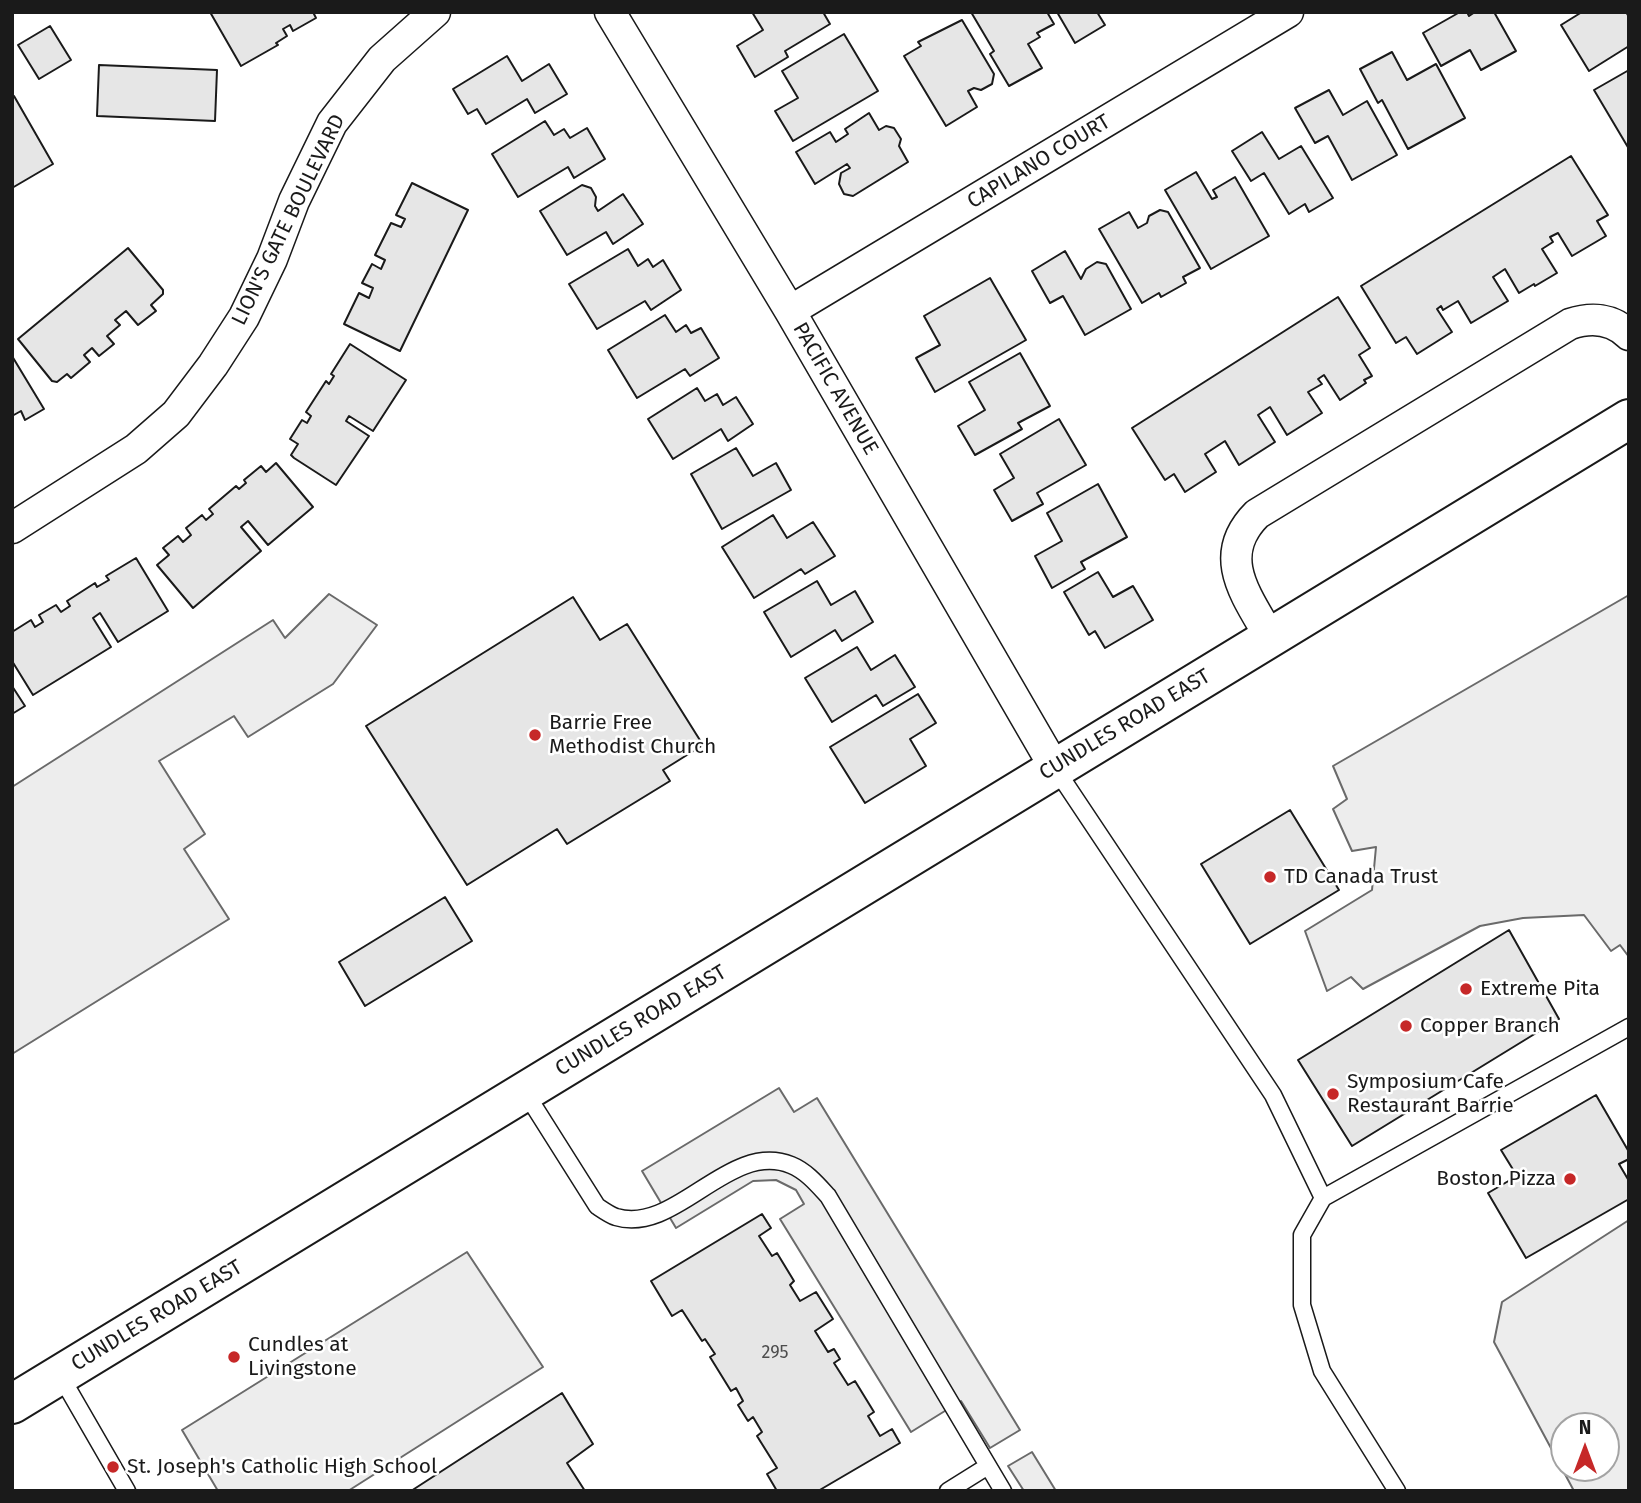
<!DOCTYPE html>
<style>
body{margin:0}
#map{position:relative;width:1641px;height:1503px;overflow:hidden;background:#fff;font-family:"Fira Sans",sans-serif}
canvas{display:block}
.frame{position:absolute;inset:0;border:14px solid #1a1a1a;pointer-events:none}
.north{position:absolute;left:1550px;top:1412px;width:70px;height:70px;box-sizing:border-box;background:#fff;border:2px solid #a3a3a3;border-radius:50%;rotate:0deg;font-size:19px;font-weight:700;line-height:28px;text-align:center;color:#1a1a1a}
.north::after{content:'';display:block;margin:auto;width:24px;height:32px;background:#c62828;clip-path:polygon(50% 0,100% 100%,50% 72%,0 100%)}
</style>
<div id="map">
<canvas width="1641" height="1503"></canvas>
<div class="frame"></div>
<div class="north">N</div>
</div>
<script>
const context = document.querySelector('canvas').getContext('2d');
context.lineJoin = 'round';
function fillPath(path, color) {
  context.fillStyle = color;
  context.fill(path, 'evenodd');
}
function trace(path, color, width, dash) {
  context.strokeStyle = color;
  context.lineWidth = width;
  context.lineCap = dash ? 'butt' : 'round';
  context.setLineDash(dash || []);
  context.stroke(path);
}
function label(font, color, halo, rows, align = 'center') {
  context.font = font + ' "Fira Sans",sans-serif';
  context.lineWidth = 5;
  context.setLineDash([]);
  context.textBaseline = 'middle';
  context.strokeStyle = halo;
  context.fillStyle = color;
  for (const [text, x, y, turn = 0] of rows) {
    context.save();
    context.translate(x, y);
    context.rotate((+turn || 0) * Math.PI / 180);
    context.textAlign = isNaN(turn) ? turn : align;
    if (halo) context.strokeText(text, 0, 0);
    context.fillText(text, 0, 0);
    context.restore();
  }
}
const parking = new Path2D(`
 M329 594 377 625 333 684 248 737 234 716 159 761 205 834 184 849 229 919 12 1054V787L273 620 285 638Z
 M1629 595V957L1620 945 1611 951 1584 915 1523 918 1480 926 1363 989 1351 977 1327 991 1305 931 1372 890 1376 847 1352 851 1333 809 1347 799 1333 766Z
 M779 1088 794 1112 817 1098 1020 1430 990 1448 961 1401 911 1432 780 1219 804 1204 796 1190 776 1180 753 1181 676 1228 642 1171Z
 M1629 1220V1491H1574L1494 1342 1502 1302ZM1564 1426H1606V1468H1564Z
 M467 1252 543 1367 348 1491H218L182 1430Z
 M1032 1452 1056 1491H1024L1008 1466Z`);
const building = new Path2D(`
 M210 12H313L316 18 293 31 290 25 283 29 287 36 276 43 278 45 241 66Z
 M752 12H823L830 24 785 51 788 57 755 77 737 46 763 30Z
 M971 12H1047L1054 24 1037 33 1040 37 1028 44 1042 68 1009 86 990 54 994 51Z
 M1057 12H1097L1105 25 1075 43Z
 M1460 12H1467L1469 16 1475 12H1494L1516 51 1481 70 1470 50 1441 66 1423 33Z
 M1582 12H1626L1629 17V46L1589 71 1561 25Z
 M962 20 994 74 992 84 981 90 974 88 968 91 977 107 946 126 904 56 921 46 918 42Z
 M50 26 71 60 39 79 18 45Z
 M844 34 878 91 793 141 775 111 798 98 782 71Z
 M1392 52 1407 80 1436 64 1465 118 1408 149 1382 100 1378 103 1360 69Z
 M507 56 522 81 549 64 567 94 535 113 527 99 486 124 477 109 468 114 453 89Z
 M99 65 217 70 215 121 97 116Z
 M1629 70V149L1594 90Z
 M1329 90 1343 115 1367 101 1397 155 1352 180 1328 136 1315 143 1295 108Z
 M14 96 53 164 12 188V97Z
 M869 113 879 130 886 126 894 128 901 139 899 146 908 162 853 196 844 194 839 184 841 173 850 168 847 164 815 184 796 152 830 132 836 142 848 134 845 129Z
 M545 121 554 135 564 129 570 138 587 128 605 159 574 178 568 167 518 197 492 154Z
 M1262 132 1279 159 1301 146 1333 198 1309 212 1305 204 1289 214 1264 173 1251 181 1232 151Z
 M1571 156 1608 215 1597 221 1606 236 1572 256 1558 233 1550 237 1553 242 1542 249 1557 273 1535 286 1534 284 1519 293 1505 269 1493 277 1508 301 1471 323 1458 301 1443 310 1441 306 1437 309 1452 332 1417 354 1406 337 1396 343 1361 286Z
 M1196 172 1212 199 1217 197 1213 190 1235 177 1269 236 1211 269 1165 190Z
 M412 183 468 210 400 351 344 324 359 293 369 298 373 288 362 283 372 264 381 269 385 260 375 255 391 223 401 227 405 219 396 215Z
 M582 185 591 188 596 197 595 206 598 211 623 194 643 224 613 244 606 232 567 255 540 211Z
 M1160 210 1168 212 1200 268 1183 277 1186 283 1161 297 1159 293 1142 303 1099 229 1129 212 1138 228 1147 223 1149 216Z
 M128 248 163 290V294L151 305 156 311 138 325 126 311 115 320 120 325 107 336 114 344 99 356 92 348 84 355 90 362 71 378 67 374 57 382 52 381 18 339Z
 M628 249 638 266 648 259 653 267 663 260 681 290 651 310 645 301 597 329 569 284Z
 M1065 251 1081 279 1086 269 1097 262 1106 264 1131 309 1085 335 1063 296 1050 303 1032 271Z
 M990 278 1026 340 935 392 916 358 940 345 924 316Z
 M1338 297 1370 348 1359 355 1372 376 1364 380 1366 383 1340 400 1324 375 1318 379 1322 384 1308 392 1322 413 1287 435 1270 407 1258 415 1275 442 1239 465 1225 441 1205 454 1216 472 1185 492 1174 474 1165 480 1132 428Z
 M665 315 676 332 686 325 691 333 701 328 719 358 690 376 685 369 637 398 608 350Z
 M350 344 406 380 373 431 349 416 346 421 369 436 336 485 294 458 291 455 298 444 290 439 302 420 307 423 311 416 306 412 326 381 329 384 334 376 331 374Z
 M1020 353 1050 406 1018 423 1022 429 975 455 958 426 985 410 969 382Z
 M12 356 44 409 25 420 21 411 12 416Z
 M697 388 705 401 717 394 723 405 736 397 753 424 728 441 721 429 673 459 648 419Z
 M1059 419 1086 465 1037 493 1043 504 1012 521 994 490 1014 478 1000 454Z
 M736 448 753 476 776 463 791 490 722 529 691 474Z
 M276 463 313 507 268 545 248 521 241 527 261 551 193 608 157 565 169 555 163 548 178 536 183 542 191 535 186 528 202 515 206 520 213 514 209 509 236 486 239 489 246 483 244 480 261 466 266 472Z
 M1098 484 1127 537 1081 562 1085 569 1052 588 1035 556 1062 541 1047 513Z
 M773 515 787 538 813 522 835 556 805 574 801 569 754 598 722 547Z
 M136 558 168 611 118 642 100 613 93 618 111 647 33 695 12 661V632L31 620 35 627 43 622 39 615 56 605 61 612 70 606 67 601 95 583 97 587 109 580 106 576Z
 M1098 572 1113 597 1133 586 1153 620 1105 648 1095 631 1089 635 1064 592Z
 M817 581 831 605 855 591 873 622 842 641 835 630 791 657 764 612Z
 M573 597 600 640 627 624 703 745 663 770 670 781 567 844 557 829 467 885 366 726Z
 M857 647 871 670 895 655 915 687 883 706 876 695 832 722 805 678Z
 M12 686 25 706 12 714Z
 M918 694 936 723 910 739 926 766 865 803 830 747Z
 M1290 810 1339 890 1250 944 1201 864Z
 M445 897 472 941 365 1006 339 962Z
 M1509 930 1559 1019 1352 1146 1298 1060Z
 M1596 1095 1629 1152V1159L1619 1164 1629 1181V1199L1526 1258 1488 1193 1517 1176 1501 1150Z
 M762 1214 771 1228 759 1236 772 1256 777 1253 794 1281 790 1285 800 1301 816 1292 833 1319 815 1331 828 1352 834 1349 840 1359 834 1363 848 1385 855 1381 874 1412 868 1416 880 1436 892 1429 900 1443 818 1491H777L767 1474 777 1468 757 1436 762 1432 753 1417 748 1421 738 1405 743 1401 736 1388 731 1391 710 1357 715 1354 705 1339 702 1341 682 1310 672 1316 651 1281Z
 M562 1393 593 1444 567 1463 585 1491H411Z`);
const service = new Path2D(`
 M1055 768 1273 1095 1323 1198 1629 1027
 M525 1092 597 1206C603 1210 610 1215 616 1217 676 1235 729 1140 791 1165 806 1171 817 1184 828 1196L1003 1491
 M1323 1198 1302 1235V1305L1322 1371 1397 1491
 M60 1375 127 1491
 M948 1491 988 1466`);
const minor = new Path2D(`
 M610 12 790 311 1055 768
 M790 311 1288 12
 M12 528 136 449 176 414 213 365 244 317 272 259 294 201 332 123 382 59 435 12
 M1270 637C1246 595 1215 556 1257 514L1570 324C1591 317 1612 318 1629 335`);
const secondary = new Path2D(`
 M12 1404 1629 419`);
const markers = [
 [535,735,7,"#c62828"],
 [1270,877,7,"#c62828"],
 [1466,989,7,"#c62828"],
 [1406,1026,7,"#c62828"],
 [1333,1094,7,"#c62828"],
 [1570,1179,7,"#c62828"],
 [234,1357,7,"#c62828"],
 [113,1467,7,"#c62828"]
];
const numberNames = [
 ["295",775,1353]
];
const streetNames = [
 ["CAPILANO COURT",1039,162,-31],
 ["LION'S GATE BOULEVARD",289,220,-64],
 ["PACIFIC AVENUE",835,389,60],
 ["CUNDLES ROAD EAST",1125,725,-31],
 ["CUNDLES ROAD EAST",641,1021,-31],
 ["CUNDLES ROAD EAST",157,1316,-31]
];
const poiNames = [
 ["Barrie Free",549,723],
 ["Methodist Church",549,747],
 ["TD Canada Trust",1284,877],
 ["Extreme Pita",1480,989],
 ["Copper Branch",1420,1026],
 ["Symposium Cafe",1347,1082],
 ["Restaurant Barrie",1347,1106],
 ["Boston Pizza",1556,1179,"right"],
 ["Cundles at",248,1345],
 ["Livingstone",248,1369],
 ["St. Joseph's Catholic High School",127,1467]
];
fillPath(parking, '#ededed');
trace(parking, '#6a6a6a', 2);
fillPath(building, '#e6e6e6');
trace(building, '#1a1a1a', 2);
trace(service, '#1a1a1a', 19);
trace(minor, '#1a1a1a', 33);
trace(secondary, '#1a1a1a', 42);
trace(service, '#fff', 16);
trace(minor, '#fff', 30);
trace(secondary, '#fff', 38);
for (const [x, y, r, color] of markers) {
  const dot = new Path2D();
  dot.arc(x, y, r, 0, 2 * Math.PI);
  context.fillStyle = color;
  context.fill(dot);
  trace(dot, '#fff', 2.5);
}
label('18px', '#4d4d4d', null, numberNames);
label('21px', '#1a1a1a', '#fff', streetNames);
label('21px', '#1a1a1a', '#fff', poiNames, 'left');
</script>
